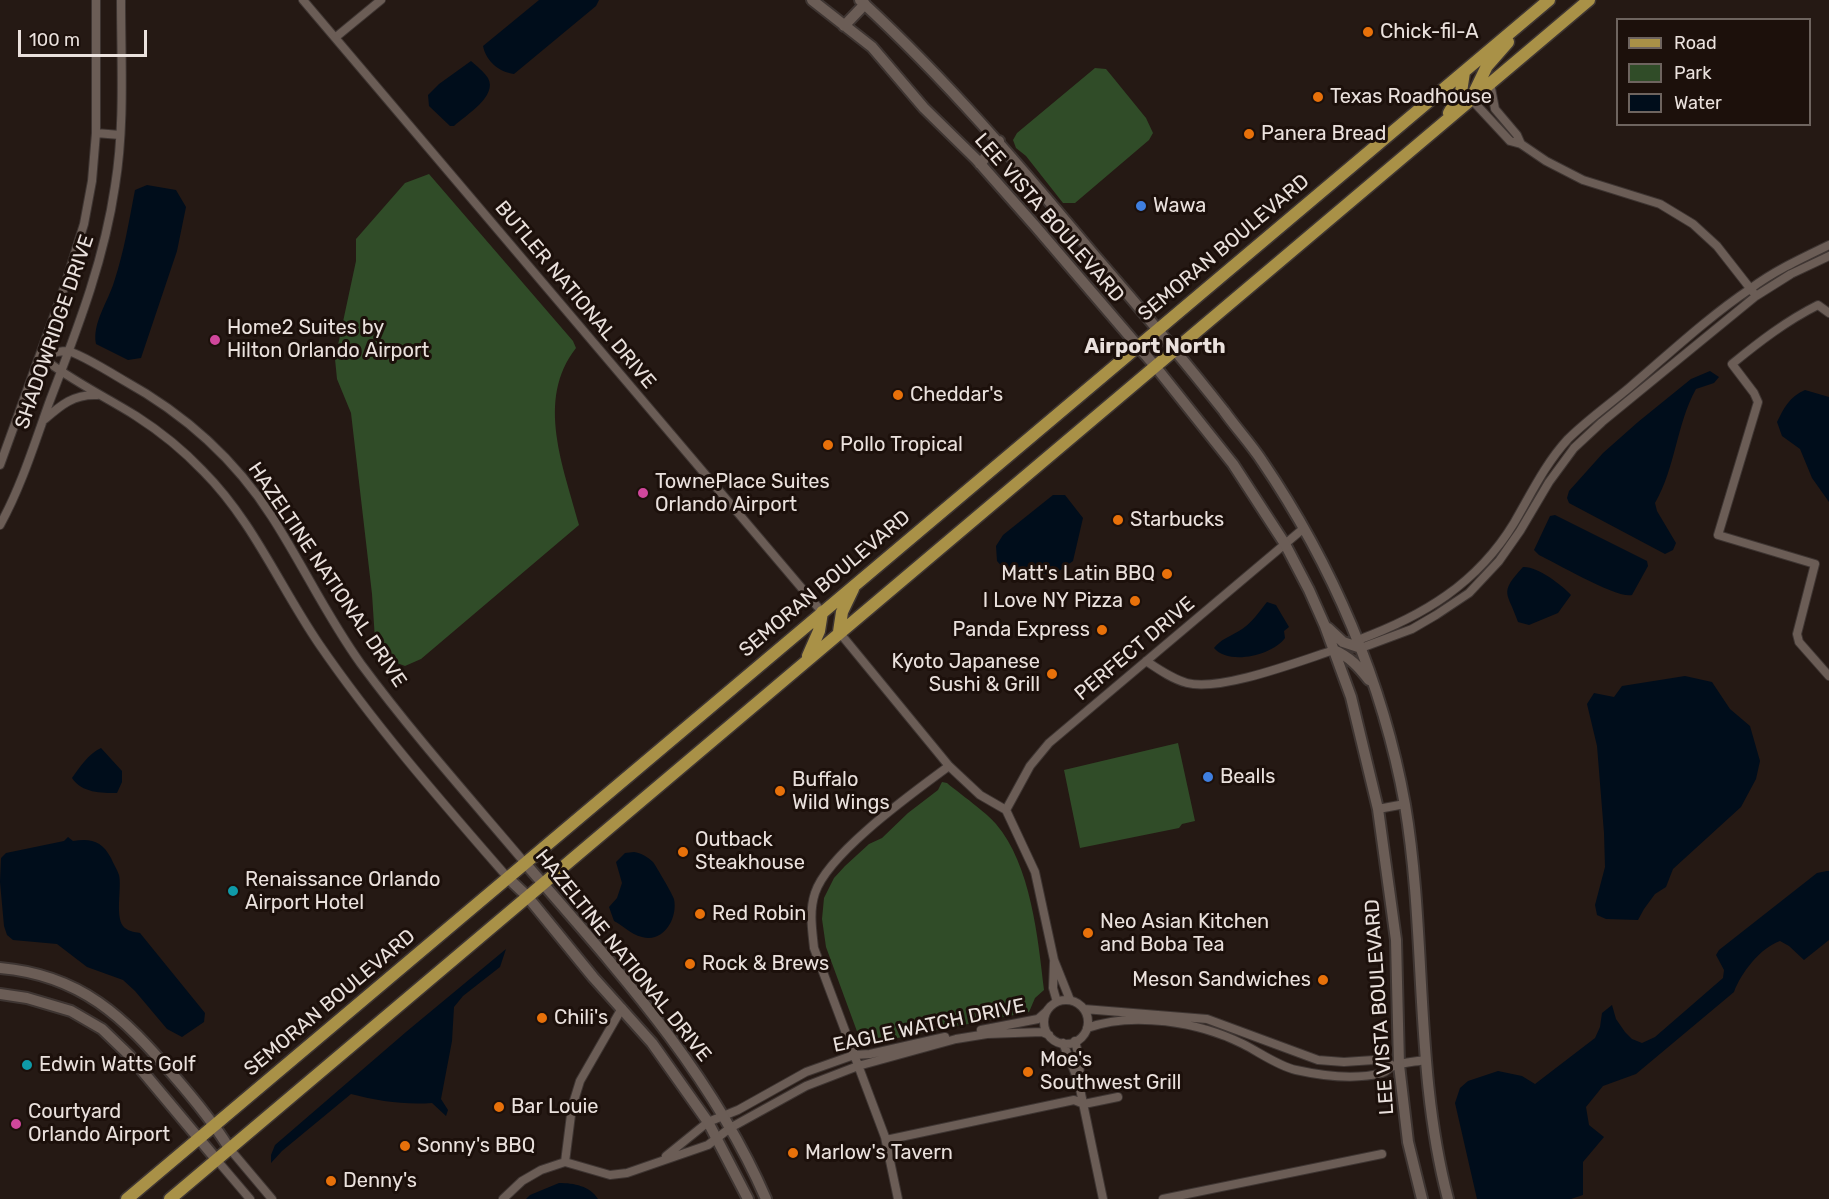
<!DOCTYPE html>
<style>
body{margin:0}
#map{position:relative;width:1829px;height:1199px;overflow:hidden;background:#251914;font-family:Rubik,sans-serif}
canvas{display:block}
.legend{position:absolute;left:1616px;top:18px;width:195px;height:108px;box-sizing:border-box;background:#1c100b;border:2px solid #6e645f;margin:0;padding:8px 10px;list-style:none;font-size:18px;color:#eae1dd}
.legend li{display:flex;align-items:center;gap:12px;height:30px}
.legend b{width:30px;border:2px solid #6e645f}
.scale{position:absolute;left:18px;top:30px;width:129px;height:27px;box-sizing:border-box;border:3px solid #eae1dd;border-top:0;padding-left:8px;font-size:18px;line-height:21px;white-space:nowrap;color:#eae1dd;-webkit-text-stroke:4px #1c100b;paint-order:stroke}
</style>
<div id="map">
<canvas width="1829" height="1199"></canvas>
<ul class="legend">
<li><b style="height:8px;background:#a99147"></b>Road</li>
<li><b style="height:16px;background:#304c28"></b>Park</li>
<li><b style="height:16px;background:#000d1b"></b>Water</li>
</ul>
<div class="scale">100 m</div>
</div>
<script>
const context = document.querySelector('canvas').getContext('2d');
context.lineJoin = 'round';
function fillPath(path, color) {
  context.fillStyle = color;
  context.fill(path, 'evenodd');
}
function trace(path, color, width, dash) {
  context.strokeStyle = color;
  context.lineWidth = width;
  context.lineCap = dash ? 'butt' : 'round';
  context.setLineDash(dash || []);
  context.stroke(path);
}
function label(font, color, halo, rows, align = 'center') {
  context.font = font + ' Rubik,sans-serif';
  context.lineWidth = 6;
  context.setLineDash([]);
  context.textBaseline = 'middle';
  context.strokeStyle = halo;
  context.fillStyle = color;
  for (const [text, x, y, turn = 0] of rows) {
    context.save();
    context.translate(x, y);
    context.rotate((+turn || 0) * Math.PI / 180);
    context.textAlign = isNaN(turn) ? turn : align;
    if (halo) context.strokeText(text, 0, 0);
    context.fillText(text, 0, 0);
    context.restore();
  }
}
const green = new Path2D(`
 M1095 68 1106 69 1111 75 1146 118 1153 133 1149 140 1075 203H1063L1026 156 1016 148 1013 140 1017 133Z
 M429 174 573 341 576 348C535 400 564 468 579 525L421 659 405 666 376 655 372 594 351 413 337 379 335 359 356 261V239L405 183Z
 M1178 743 1195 821 1182 824 1179 828 1080 848 1064 770Z
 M942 782 947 783C960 794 986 812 996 824 1031 865 1038 938 1044 990L1035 998 1029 1012 862 1045 826 947 822 919 824 898 834 878 845 866 869 844 882 838 908 813 938 790Z`);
const water = new Path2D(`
 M539 0H599L596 6 514 74C499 72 486 61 483 46Z
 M471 61C477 66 484 72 488 78 498 96 466 115 454 126H450L429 106 428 95 439 84Z
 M147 185 176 190 186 207 177 251 141 358 128 360 96 344C92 323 108 302 114 282 124 252 129 221 135 190Z
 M1710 371 1719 377 1714 383 1696 389C1676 425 1676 467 1655 503L1657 511 1676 543 1673 550 1665 554 1569 503 1567 498 1569 491 1603 453 1638 422 1691 379Z
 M1805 390 1829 397V502L1812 478 1800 449 1782 436 1777 422C1784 408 1789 397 1805 390Z
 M1053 495H1065L1083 518 1073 561 1055 574 1021 573 1005 570 997 561 996 546 1003 535Z
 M1555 515 1647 561 1648 566 1632 595C1617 599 1556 563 1539 555L1534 550 1550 516Z
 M1523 567C1537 566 1562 585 1571 595L1558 613 1529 625 1518 622C1508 592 1498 594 1523 567Z
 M1267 602 1276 605 1289 627 1284 631 1285 638C1273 655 1229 666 1214 648 1221 639 1229 637 1239 631 1251 624 1259 612 1267 602Z
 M1685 676 1712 682 1730 709 1750 726 1760 761 1756 779 1741 807 1673 869 1666 887 1655 894 1644 909 1638 920 1606 919 1597 915 1595 905 1605 867 1604 833 1597 746 1587 704 1594 693 1614 697 1622 686Z
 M101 748 122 771V782L117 793C101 793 82 793 72 778 80 767 88 754 101 748Z
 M68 837 73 841C91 838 102 841 111 858 113 863 117 869 119 875 122 888 115 915 123 926 127 931 134 932 140 933L205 1013 204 1022 182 1037 167 1029 135 991 123 980 87 967 57 944 13 940 7 935 4 926 0 882 1 858 6 853 64 841Z
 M634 852C641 853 648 857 653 862 656 866 673 895 674 899 678 918 664 943 642 937 630 934 624 926 614 921L609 907 617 898 622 883 616 862 625 853Z
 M1827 871H1829V940L1804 960 1789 946 1780 941C1760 948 1741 973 1734 992L1636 1074 1603 1086 1586 1107 1589 1125 1604 1137 1583 1162V1195L1571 1199H1477L1455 1103 1460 1088 1468 1081 1498 1071 1522 1076 1535 1084 1595 1038 1600 1027 1602 1013 1612 1005 1616 1019 1625 1032 1632 1039 1642 1043 1655 1037 1723 978 1724 970 1716 955 1719 950 1817 873Z
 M506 949 500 967 463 996 454 1007 452 1041 441 1099 448 1110 446 1116 432 1103C404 1105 378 1101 351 1094L282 1151 271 1163V1155L275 1145 406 1032Z
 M559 1183C574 1183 590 1186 598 1199H526L530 1195Z`);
const street = new Path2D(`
 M303 0 822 612
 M336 37 381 0
 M1490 83 1495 109 1517 135 1521 144
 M1471 99 1510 141 1521 144 1546 161 1583 180 1660 204 1693 224 1717 246 1753 292
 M96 133 120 135
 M1829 313 1818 305C1786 321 1759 342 1732 364L1754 393 1758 402 1718 535 1815 564 1797 634 1799 642 1829 676
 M40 356C48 354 59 351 67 351 77 352 113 374 123 380 183 413 235 459 272 517 303 565 327 617 361 664 412 733 470 798 525 863
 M40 356C70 380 104 396 136 416 161 432 183 450 203 471 253 521 280 587 319 644 376 727 442 802 508 878
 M45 419C61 405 74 394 97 395
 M0 465 64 288 84 224 92 181 96 133V0
 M0 525C21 487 34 445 49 403 76 332 104 262 115 186 125 125 121 62 121 0
 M839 632 949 766 980 795 1006 810
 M1358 640C1423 616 1477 584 1514 523 1531 494 1545 464 1568 439 1587 420 1610 404 1630 387 1670 353 1707 318 1750 289 1774 271 1802 258 1829 245
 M1361 648 1412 629 1436 615 1469 593 1499 561 1520 531 1549 482 1574 448 1602 422 1756 296 1791 274 1829 256
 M1146 661C1158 669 1172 679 1187 683 1220 692 1300 661 1334 650
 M1378 809 1405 804
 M1006 810 1030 766 1049 743 1304 528
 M1006 810 1035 872 1054 960 1070 1000
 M1054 962 1053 988 1057 1002
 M1044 1022a22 22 0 1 1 44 0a22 22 0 1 1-44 0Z
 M1084 1009 1207 1019 1318 1060 1344 1062 1374 1060 1385 1061 1393 1066
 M1087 1028C1133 1011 1199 1022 1243 1044 1259 1052 1278 1066 1296 1070 1323 1076 1355 1080 1382 1073 1387 1072 1389 1067 1394 1066 1403 1062 1415 1062 1425 1060
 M981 1030 1038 1019 1047 1011
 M1075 1041 1080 1061 1079 1084 1103 1199
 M1063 1043 1078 1080
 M886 1140 1074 1100 1084 1104 1118 1097
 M229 1148 272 1199
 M666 1156 708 1122 738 1110 806 1072 854 1055 870 1054 945 1037
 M216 1159 250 1199
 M565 1162 572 1107 580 1081 622 1008
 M503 1199 522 1181 541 1170 565 1162 610 1175 627 1173 708 1145 730 1128 806 1086 858 1066 956 1039 987 1034 1042 1032 1049 1035
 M898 1199 885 1137 814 948C812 929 809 911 815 893 828 853 914 792 949 766
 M1163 1199 1382 1154`);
const secondary = new Path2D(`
 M812 0 872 47 924 108 976 159 1036 227 1155 366 1233 464 1285 544 1309 590 1325 626 1351 697 1378 809 1396 940 1399 1065 1408 1142 1422 1199
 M860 0C947 80 1019 165 1095 256 1139 307 1182 358 1224 411 1236 428 1251 444 1262 461 1332 564 1383 682 1405 805 1427 936 1414 1070 1448 1199
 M844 26 865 4
 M980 164 999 141
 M1328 628 1343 642 1361 648
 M1334 650C1350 657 1359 667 1369 680
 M525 863C615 967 711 1071 766 1199
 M508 878 527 896 593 977 652 1043 708 1122 748 1199
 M0 968C81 975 124 1017 174 1076 194 1099 213 1122 229 1148
 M0 994 27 998 71 1011 102 1029 129 1055 216 1159`);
const primary = new Path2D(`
 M1473 95 1487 66 1508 42
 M1449 113 1461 92 1464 72
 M839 632 842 612 853 589
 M808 656 819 631 822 612
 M127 1199 1549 0
 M170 1199 1589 0`);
const markers = [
 [1368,32,6,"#e8710a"],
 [1318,97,6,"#e8710a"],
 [1249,134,6,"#e8710a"],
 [1141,206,6,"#3f7fe0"],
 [215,340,6,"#d1479c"],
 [898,395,6,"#e8710a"],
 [828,445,6,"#e8710a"],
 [643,493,6,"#d1479c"],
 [1118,520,6,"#e8710a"],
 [1167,574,6,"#e8710a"],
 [1135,601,6,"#e8710a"],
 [1102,630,6,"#e8710a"],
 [1052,674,6,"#e8710a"],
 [1208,777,6,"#3f7fe0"],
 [780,791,6,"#e8710a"],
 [683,852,6,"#e8710a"],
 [233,891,6,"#0f9aa8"],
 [700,914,6,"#e8710a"],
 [1088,933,6,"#e8710a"],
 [690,964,6,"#e8710a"],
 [1323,980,6,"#e8710a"],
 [542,1018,6,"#e8710a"],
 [27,1065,6,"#0f9aa8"],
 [1028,1072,6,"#e8710a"],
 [499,1107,6,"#e8710a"],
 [16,1124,6,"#d1479c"],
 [405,1146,6,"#e8710a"],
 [793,1153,6,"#e8710a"],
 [331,1181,6,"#e8710a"]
];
const poiNames = [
 ["Chick-fil-A",1380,32],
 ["Texas Roadhouse",1330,97],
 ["Panera Bread",1261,134],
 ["Wawa",1153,206],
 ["Home2 Suites by",227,328],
 ["Hilton Orlando Airport",227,351],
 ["Cheddar's",910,395],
 ["Pollo Tropical",840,445],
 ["TownePlace Suites",655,482],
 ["Orlando Airport",655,505],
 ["Starbucks",1130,520],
 ["Matt's Latin BBQ",1155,574,"right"],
 ["I Love NY Pizza",1123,601,"right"],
 ["Panda Express",1090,630,"right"],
 ["Kyoto Japanese",1040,662,"right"],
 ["Sushi & Grill",1040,685,"right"],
 ["Bealls",1220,777],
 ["Buffalo",792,780],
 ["Wild Wings",792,803],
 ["Outback",695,840],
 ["Steakhouse",695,863],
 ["Renaissance Orlando",245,880],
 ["Airport Hotel",245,903],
 ["Red Robin",712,914],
 ["Neo Asian Kitchen",1100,922],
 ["and Boba Tea",1100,945],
 ["Rock & Brews",702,964],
 ["Meson Sandwiches",1311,980,"right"],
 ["Chili's",554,1018],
 ["Moe's",1040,1060],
 ["Southwest Grill",1040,1083],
 ["Edwin Watts Golf",39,1065],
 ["Bar Louie",511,1107],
 ["Courtyard",28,1112],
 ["Orlando Airport",28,1135],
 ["Sonny's BBQ",417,1146],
 ["Marlow's Tavern",805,1153],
 ["Denny's",343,1181]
];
const streetNames = [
 ["LEE VISTA BOULEVARD",1049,218,49],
 ["SEMORAN BOULEVARD",1224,248,-40],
 ["BUTLER NATIONAL DRIVE",575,295,50],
 ["SHADOWRIDGE DRIVE",55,332,-71],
 ["HAZELTINE NATIONAL DRIVE",327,575,56],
 ["SEMORAN BOULEVARD",825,584,-40],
 ["PERFECT DRIVE",1135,649,-40],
 ["HAZELTINE NATIONAL DRIVE",623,956,51],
 ["SEMORAN BOULEVARD",330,1003,-40],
 ["LEE VISTA BOULEVARD",1380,1007,-94],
 ["EAGLE WATCH DRIVE",929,1026,-12]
];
const neighbourhoodNames = [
 ["Airport North",1155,347]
];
fillPath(green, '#304c28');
fillPath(water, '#000d1b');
trace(street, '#3e3532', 10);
trace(secondary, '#3e3532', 14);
trace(primary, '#3e3532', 15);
trace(street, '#6b5d56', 8);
trace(secondary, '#6b5d56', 10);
trace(primary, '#a99147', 12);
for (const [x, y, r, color] of markers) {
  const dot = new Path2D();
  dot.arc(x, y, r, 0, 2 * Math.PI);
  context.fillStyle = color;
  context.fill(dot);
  trace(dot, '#1c100b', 2);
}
label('20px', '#eae1dd', '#1c100b', poiNames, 'left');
label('20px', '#eae1dd', '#1c100b', streetNames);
label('bold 21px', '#eae1dd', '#1c100b', neighbourhoodNames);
</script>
